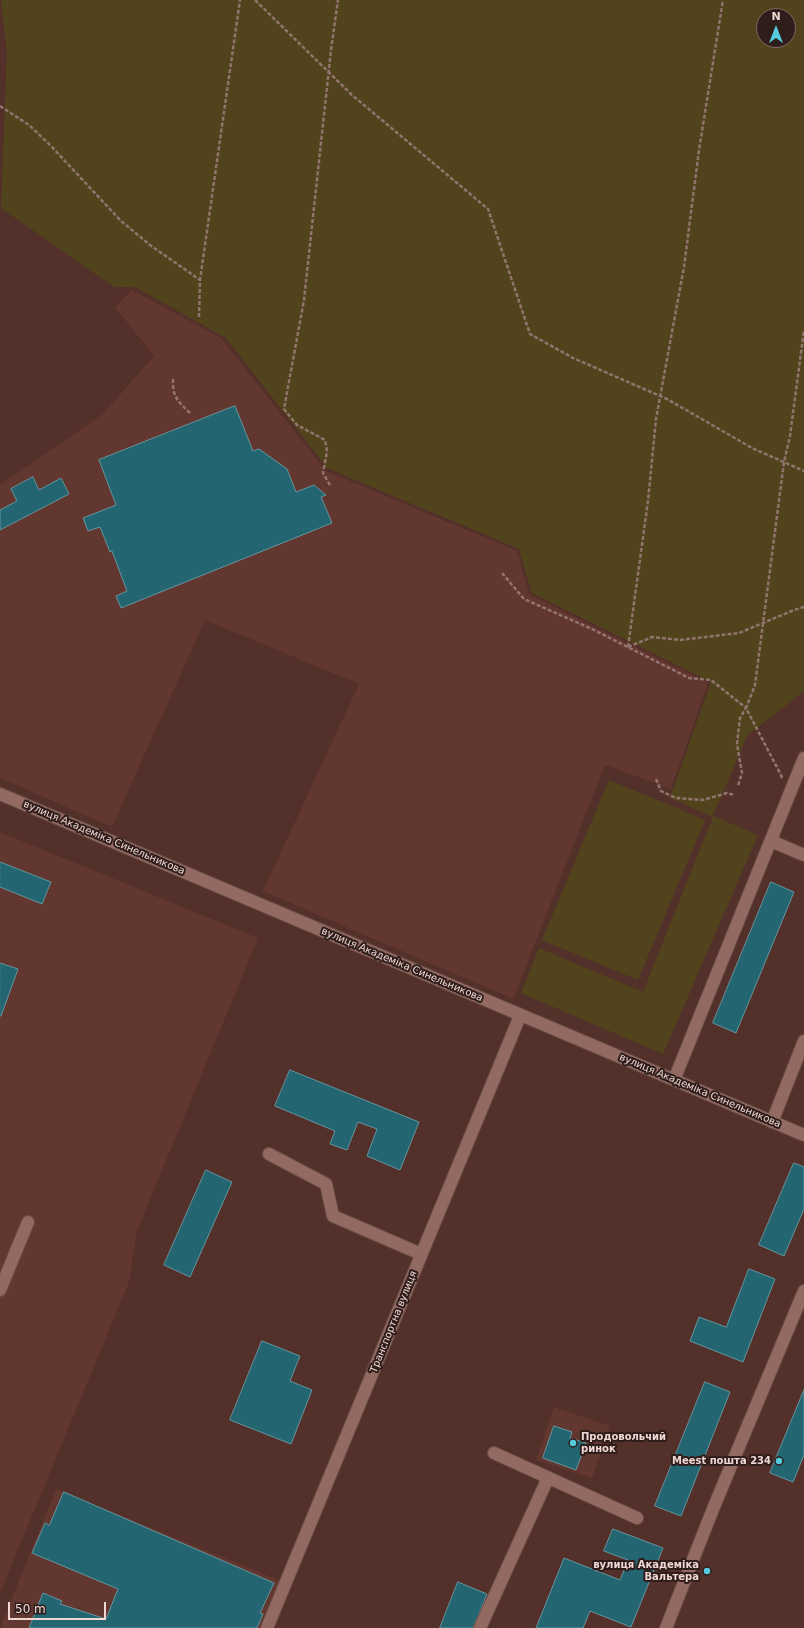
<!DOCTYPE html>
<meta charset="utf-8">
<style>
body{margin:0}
#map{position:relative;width:804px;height:1628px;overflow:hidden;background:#533029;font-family:"DejaVu Sans",sans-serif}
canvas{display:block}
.north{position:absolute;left:756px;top:8px;width:40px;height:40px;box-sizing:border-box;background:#2e1d1a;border:1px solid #7b6864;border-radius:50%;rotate:0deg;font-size:11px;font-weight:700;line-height:16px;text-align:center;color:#efd8d3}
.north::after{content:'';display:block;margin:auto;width:14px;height:18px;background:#55cadf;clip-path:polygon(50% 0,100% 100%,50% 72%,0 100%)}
.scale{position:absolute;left:8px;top:1602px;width:98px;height:18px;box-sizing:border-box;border:2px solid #efd8d3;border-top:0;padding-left:5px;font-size:12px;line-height:14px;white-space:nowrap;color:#efd8d3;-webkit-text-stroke:3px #2e1d1a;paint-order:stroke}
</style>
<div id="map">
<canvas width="804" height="1628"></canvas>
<div class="north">N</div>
<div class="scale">50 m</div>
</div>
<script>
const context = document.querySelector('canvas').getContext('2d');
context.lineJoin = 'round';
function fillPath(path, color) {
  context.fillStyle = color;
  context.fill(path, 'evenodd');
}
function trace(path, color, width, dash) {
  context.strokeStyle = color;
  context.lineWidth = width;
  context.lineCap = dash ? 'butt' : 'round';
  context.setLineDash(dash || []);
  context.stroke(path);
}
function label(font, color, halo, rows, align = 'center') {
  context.font = font + ' "DejaVu Sans",sans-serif';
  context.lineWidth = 4;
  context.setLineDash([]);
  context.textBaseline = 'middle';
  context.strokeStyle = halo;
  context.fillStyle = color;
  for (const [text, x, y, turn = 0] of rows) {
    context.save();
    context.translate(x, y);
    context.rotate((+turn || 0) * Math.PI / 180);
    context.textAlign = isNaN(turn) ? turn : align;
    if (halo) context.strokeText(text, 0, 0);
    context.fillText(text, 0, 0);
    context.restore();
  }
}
const built = new Path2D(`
 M132 290 221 338 326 471 517 551 529 594 708 683 671 789 605 765 513 999 263 891 359 684 205 620 112 827 0 778V485L102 415 154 356 115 307Z
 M0 832 258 938 137 1231 129 1282 0 1593Z
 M554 1407 610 1426 592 1478 536 1460Z
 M56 1489 283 1582 263 1628H0Z`);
const green = new Path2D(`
 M1 0H804V691L747 736 713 816 758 835 663 1054 521 993 539 948 643 992 713 817 670 798 711 682 532 593 519 549 327 468 226 338 135 287H114L1 208 7 51ZM764 16H788V40H764Z
 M609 780 705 820 638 980 542 940Z`);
const building = new Path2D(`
 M235 406 253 451 259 449 287 469 296 492 314 485 326 495 321 497 332 523 121 608 116 596 127 591 112 551 110 552 100 527 88 531 83 518 116 505 99 460Z
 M33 477 39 490 61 478 69 494 0 530V510L17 501 11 489Z
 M0 862 51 882 42 904 0 887Z
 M771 882 794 892 736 1033 713 1023Z
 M0 963 18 969 1 1016H0Z
 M290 1070 419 1122 400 1170 367 1156 377 1129 358 1122 347 1150 330 1144 335 1131 275 1106Z
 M794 1163 804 1167V1209L784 1256 759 1245Z
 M206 1170 232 1182 190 1277 164 1265Z
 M749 1269 775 1279 743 1362 690 1341 699 1317 726 1327Z
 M262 1341 300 1356 290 1381 312 1390 291 1444 230 1420Z
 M705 1382 730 1392 681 1516 655 1506Z
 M804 1390V1455L793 1482 770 1473Z
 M554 1426 572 1432 570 1438 586 1443 576 1470 543 1458Z
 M64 1492 274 1583 260 1613 263 1614 257 1628H29L43 1593 62 1601 60 1604 106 1619 118 1589 32 1553 45 1523 49 1525Z
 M613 1529 663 1548 631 1627 590 1611 583 1628H536L564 1558 620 1580 628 1560 604 1551Z
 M458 1582 487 1594 473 1628H440Z`);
const path = new Path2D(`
 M255 0 352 95 488 209 530 334 573 358 667 399 752 448 804 471
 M0 106 29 125 51 146 121 221 150 245 200 280
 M199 317 200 280 240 0
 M173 379C172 396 178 402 190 413
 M330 485 323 473 327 451 325 440 297 425 284 409 304 300 331 50 338 0
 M502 573 524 599 592 629 689 678 711 680 746 708 740 718 737 744 742 773 738 786
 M628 647 648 501 656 419 684 267 699 150 723 0
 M628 647 652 637 680 640 739 633 794 610 804 607
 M782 778 781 775 746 708 755 685 784 462 790 436 804 330
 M656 779 661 791 676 798 703 800 727 793 734 795`);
const minor = new Path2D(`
 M0 794 804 1135
 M771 841 804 855
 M674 1080 804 758
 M772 1122 804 1041
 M269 1154 326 1184 333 1216 421 1254
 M0 1290 28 1222
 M494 1453 637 1518
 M267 1628 520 1016
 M480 1628 548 1478
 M666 1628 713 1509 804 1291`);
const markers = [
 [573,1443,4,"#55cadf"],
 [779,1461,4,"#55cadf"],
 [707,1571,4,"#55cadf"]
];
const streetNames = [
 ["вулиця Академіка Синельникова",104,838,23],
 ["вулиця Академіка Синельникова",402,965,23],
 ["вулиця Академіка Синельникова",700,1091,23],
 ["Транспортна вулиця",394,1322,-68]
];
const poiNames = [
 ["Продовольчий",581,1437,"left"],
 ["ринок",581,1449,"left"],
 ["Meest пошта 234",771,1461],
 ["вулиця Академіка",699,1565],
 ["Вальтера",699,1577]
];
fillPath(built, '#62372f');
fillPath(green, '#51441d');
fillPath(building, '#236672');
trace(building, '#65959f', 1);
trace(minor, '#6b4d47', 14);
trace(path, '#92746e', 2.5, [4, 2]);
trace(minor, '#926a62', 12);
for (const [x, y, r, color] of markers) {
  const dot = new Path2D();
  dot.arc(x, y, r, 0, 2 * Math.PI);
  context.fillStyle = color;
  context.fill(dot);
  trace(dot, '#2e1d1a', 1.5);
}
label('10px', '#efd8d3', '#2e1d1a', streetNames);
label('bold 10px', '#efd8d3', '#2e1d1a', poiNames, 'right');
</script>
